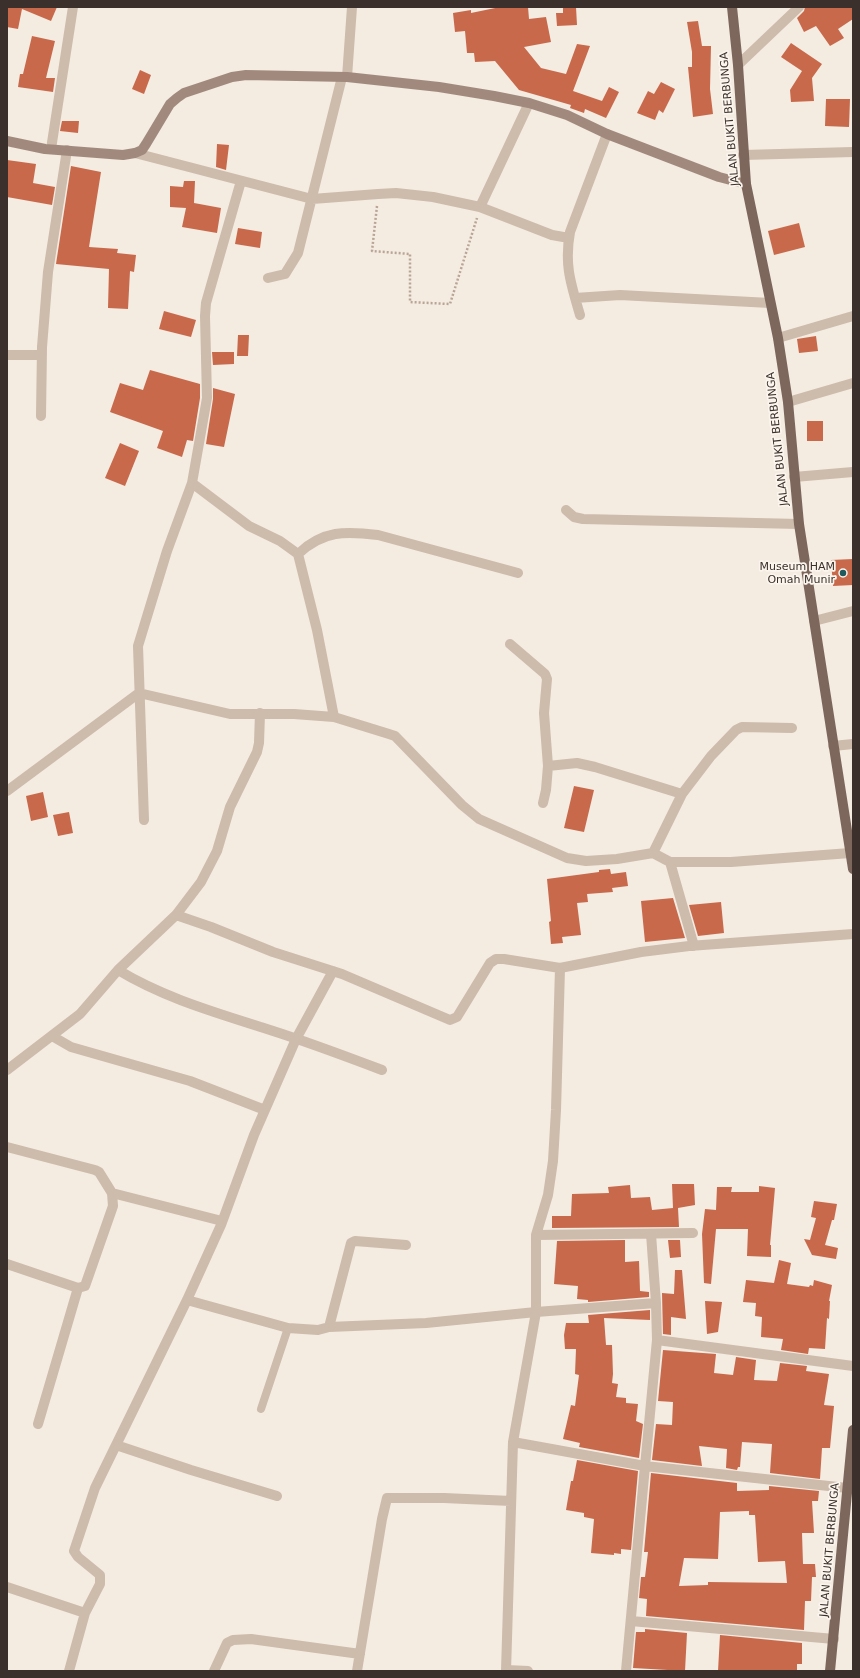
<!DOCTYPE html>
<style>
body{margin:0}
#map{position:relative;width:860px;height:1678px;overflow:hidden;background:#f4ebe1;font-family:"DejaVu Sans",sans-serif}
canvas{display:block}
.frame{position:absolute;inset:0;border:8px solid #3b302b;pointer-events:none}
</style>
<div id="map">
<canvas width="860" height="1678"></canvas>
<div class="frame"></div>
</div>
<script>
const context = document.querySelector('canvas').getContext('2d');
context.lineJoin = 'round';
function fillPath(path, color) {
  context.fillStyle = color;
  context.fill(path, 'evenodd');
}
function trace(path, color, width, dash) {
  context.strokeStyle = color;
  context.lineWidth = width;
  context.lineCap = dash ? 'butt' : 'round';
  context.setLineDash(dash || []);
  context.stroke(path);
}
function label(font, color, halo, rows, align = 'center') {
  context.font = font + ' "DejaVu Sans",sans-serif';
  context.lineWidth = 3.5;
  context.setLineDash([]);
  context.textBaseline = 'middle';
  context.strokeStyle = halo;
  context.fillStyle = color;
  for (const [text, x, y, turn = 0] of rows) {
    context.save();
    context.translate(x, y);
    context.rotate((+turn || 0) * Math.PI / 180);
    context.textAlign = isNaN(turn) ? turn : align;
    if (halo) context.strokeText(text, 0, 0);
    context.fillText(text, 0, 0);
    context.restore();
  }
}
const building = new Path2D(`
 M7 7H57L51 21 22 9 18 29 7 27Z
 M500 7H528L529 19 546 17 551 42 524 47 541 68 566 74 577 44 590 46 573 91 602 101 609 87 619 92 606 118 585 109 584 113 570 108 571 105 519 90 495 61 475 62 474 53H467L465 31 455 32 453 13 471 10V13Z
 M563 7H576L577 25 557 26 556 13H563Z
 M805 7H853V19L838 29 844 38 830 46 816 26 804 32 797 18 804 11Z
 M698 21 702 46H711L710 89 713 114 693 117 688 67H692V52L687 22Z
 M32 36 55 41 46 78H55L53 92 18 87 20 74H23Z
 M791 43 822 64 812 78 814 101 791 102 790 90 802 71 781 57Z
 M140 70 151 75 144 94 132 89Z
 M661 82 675 89 663 113 659 110 655 120 637 113 648 91 654 94Z
 M826 99H850L849 127 825 126Z
 M62 121H79L78 133 60 131Z
 M217 144 229 145 226 170 216 167Z
 M7 160 36 164 33 183 55 187 52 205 7 197Z
 M71 166 101 172 89 247 118 249 117 253 136 255 134 272 130 271 128 309 108 308 109 269 56 264Z
 M184 181H195L194 203 221 208 217 233 182 227 186 208 170 207V186L183 187Z
 M799 223 805 247 774 255 768 231Z
 M238 228 262 232 260 248 235 244Z
 M164 311 196 320 191 337 159 329Z
 M238 335H249L248 356H237Z
 M816 336 818 351 799 353 797 339Z
 M212 352H234V364L213 365Z
 M150 370 200 384V398L193 441 187 440 182 457 157 448 163 431 110 412 120 383 143 390Z
 M213 388 235 394 224 447 206 444 213 399Z
 M807 421H823V441H807Z
 M120 443 139 451 125 486 105 478Z
 M853 559V585L833 586 831 560Z
 M574 786 594 790 584 832 564 828Z
 M43 792 48 817 31 821 26 796Z
 M69 812 73 833 58 836 53 815Z
 M610 869 611 874 626 872 628 886 612 888 613 892 587 894 588 902 577 903 581 935 562 937 563 943 551 944 549 922 551 921 547 879 599 872V870Z
 M673 898 685 938 645 942 641 901Z
 M721 902 724 933 698 936 689 905Z
 M672 1184H694L695 1205 678 1208 679 1227 552 1228V1216H571L572 1194 609 1193 608 1187 630 1185 631 1198 650 1197 652 1210 673 1208Z
 M759 1186 775 1188 770 1245H771V1257L747 1256 748 1229H716L711 1284 704 1283 702 1234 705 1209 716 1210 717 1187H732L731 1192H759Z
 M814 1201 837 1204 834 1220H832L825 1245 838 1248 836 1259 812 1255 804 1239 810 1240 816 1218 811 1217Z
 M625 1240V1262L639 1261 640 1291 649 1292V1297L588 1302V1300L577 1299 578 1286 554 1284 557 1241Z
 M668 1240H680L681 1257 670 1258Z
 M779 1260 791 1263 787 1284 809 1287 810 1285 813 1286 814 1280 832 1285 829 1301H830L829 1319 827 1318 825 1349 809 1348 808 1354 781 1350 783 1339 761 1337 762 1317 755 1316 756 1303 743 1302 746 1280 774 1283Z
 M675 1270H682L686 1319 671 1317V1335L663 1334 662 1293 674 1294Z
 M705 1301 722 1302 718 1332 707 1334Z
 M650 1310V1320L604 1318 606 1345H612L613 1374 612 1383 618 1384 616 1397 626 1398V1403L638 1404 636 1421 643 1424 639 1458 579 1447 580 1443 563 1439 571 1405 575 1406 579 1375 575 1374 576 1349H565L564 1335 566 1323H589L588 1315Z
 M663 1350 716 1354 714 1373 733 1375 736 1357 756 1360 754 1380 777 1381 780 1363 807 1366 806 1371 829 1374 824 1405 834 1406 830 1448H822L820 1479 770 1473 772 1444 742 1442 740 1467H738L737 1470 726 1468 727 1449 699 1446 702 1466 652 1460 656 1424 672 1425 673 1402 658 1401Z
 M577 1460 638 1471 631 1550 621 1549V1554L614 1553V1555L591 1553 594 1519 584 1517V1513L566 1510 571 1481H573Z
 M651 1473 737 1483V1491L769 1490V1486L819 1491 818 1501H812L814 1533H802L803 1564H815L816 1577H812L811 1601H805L804 1630 646 1616 647 1599 639 1598 641 1577H645L648 1552H644ZM749 1511V1515H755L758 1562 785 1561 787 1583 708 1582V1585L679 1586 684 1558 718 1559 720 1512Z
 M645 1629 687 1633 685 1671 633 1668 636 1632H645Z
 M720 1635 802 1643V1664H797V1671H718Z`);
const path = new Path2D(`
 M377 206 372 251 410 254V302L450 304 477 218`);
const lane = new Path2D(`
 M261 1409 288 1328`);
const street = new Path2D(`
 M738 65 799 7
 M347 77 352 7
 M51 149 73 7
 M135 153 312 199 378 194 396 193 433 197 480 207 552 235 569 238
 M743 155 853 152
 M241 181 206 303 205 316 207 398 192 483 249 526 280 541 298 554
 M480 207 529 103
 M268 278 285 274 298 253 342 77
 M575 298 620 295 770 303
 M580 315C571 284 564 265 570 232L607 134
 M778 338 853 316
 M7 355H42
 M788 402 853 383
 M41 416 42 347 48 272 67 150
 M794 477 853 472
 M566 510 574 517 583 519 799 524
 M814 621 853 611
 M510 644 545 674 547 679 544 713 548 766 577 763 595 767 682 794
 M334 717 317 630 298 554C323 530 346 531 378 535L518 573
 M792 728 742 727 736 730 711 756 682 794 653 853 670 862H731L850 853
 M833 746 853 744
 M7 791 139 693 230 714H294L334 717 389 734 395 736 462 805 479 819 567 858 586 861 617 859 653 853
 M543 803 546 790 548 766
 M144 820 138 646 167 551 192 483
 M670 862 694 946
 M176 915 211 927 273 952 342 974 450 1020 457 1017 490 963 496 959H504L560 968 641 952 689 946 853 934
 M118 970C166 999 218 1013 270 1030 308 1042 345 1056 382 1070
 M52 1036 71 1047 190 1081 265 1110
 M7 1070 80 1014 118 970 176 915 201 882 217 851 230 807 257 752 259 743 260 713
 M7 1147 95 1170 99 1172 112 1193 113 1206 85 1286 78 1288 7 1264
 M112 1193 222 1221
 M651 1234 656 1303
 M536 1235 693 1233
 M187 1300 288 1328 318 1330 329 1327 426 1323 536 1312 656 1303 657 1340 645 1466 847 1488
 M329 1327 351 1243 355 1241 406 1245
 M657 1340 853 1366
 M38 1424 78 1288
 M513 1442 645 1466 626 1671
 M116 1445 191 1470 277 1496
 M7 1587 85 1613 69 1671
 M85 1613 100 1584V1575L78 1557 74 1551 95 1488 187 1300 221 1225 254 1135 296 1039 333 971
 M631 1621 834 1639
 M506 1670 528 1671
 M214 1671 227 1643 233 1640 251 1639 360 1654
 M357 1671 382 1519 387 1498H444L511 1501
 M506 1671 513 1442 536 1312V1235L548 1195 553 1161 556 1110 560 968`);
const secondary = new Path2D(`
 M7 141 45 149 123 155 135 153 142 150 146 144 170 104 177 98 184 93 232 77 246 75 347 77 439 87 494 96 529 103 567 115 607 134 719 177 746 184`);
const primary = new Path2D(`
 M732 7 738 65 746 184 778 338 788 402 799 524 853 869
 M830 1671 853 1430`);
const markers = [
 [843,573,4,"#1f5a5e"]
];
const streetNames = [
 ["JALAN BUKIT BERBUNGA",730,119,-95],
 ["JALAN BUKIT BERBUNGA",778,439,-96],
 ["JALAN BUKIT BERBUNGA",830,1550,-85]
];
const poiNames = [
 ["Museum HAM",835,567],
 ["Omah Munir",835,580]
];
fillPath(building, '#c8694b');
trace(path, '#b9a596', 2.5, [2, 2]);
trace(lane, '#cdbbac', 8);
trace(street, '#cdbbac', 10);
trace(secondary, '#a18a7d', 10);
trace(primary, '#7d675c', 10);
for (const [x, y, r, color] of markers) {
  const dot = new Path2D();
  dot.arc(x, y, r, 0, 2 * Math.PI);
  context.fillStyle = color;
  context.fill(dot);
  trace(dot, '#fbf5ee', 1.5);
}
label('11px', '#3b302b', '#fbf5ee', streetNames);
label('11px', '#3b302b', '#fbf5ee', poiNames, 'right');
</script>
